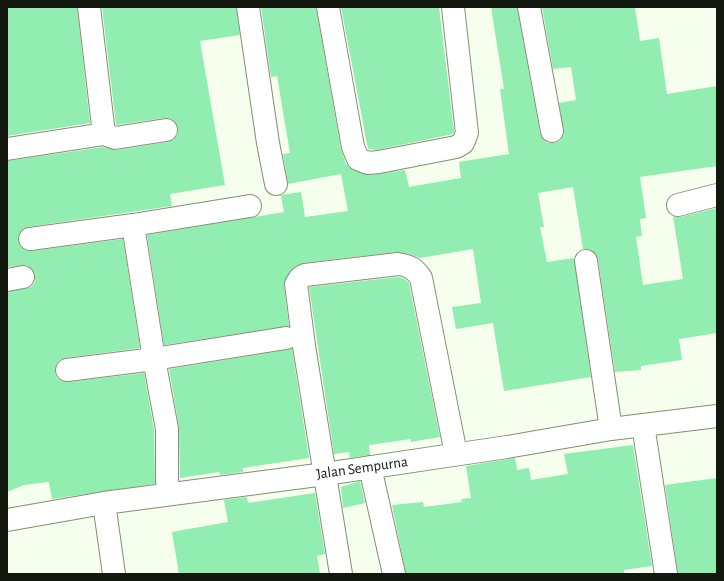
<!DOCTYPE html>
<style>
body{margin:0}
#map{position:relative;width:724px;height:581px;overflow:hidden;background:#f6feed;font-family:"Alegreya Sans",sans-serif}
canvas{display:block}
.frame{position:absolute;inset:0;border:8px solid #13180e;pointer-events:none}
</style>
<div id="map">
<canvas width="724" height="581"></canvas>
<div class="frame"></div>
</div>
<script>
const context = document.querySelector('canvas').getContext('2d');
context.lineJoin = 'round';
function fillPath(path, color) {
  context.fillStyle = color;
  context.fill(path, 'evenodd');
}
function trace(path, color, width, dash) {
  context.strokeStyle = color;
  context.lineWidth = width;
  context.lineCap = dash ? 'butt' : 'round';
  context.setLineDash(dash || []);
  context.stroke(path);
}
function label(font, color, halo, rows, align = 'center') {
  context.font = font + ' "Alegreya Sans",sans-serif';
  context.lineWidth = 3.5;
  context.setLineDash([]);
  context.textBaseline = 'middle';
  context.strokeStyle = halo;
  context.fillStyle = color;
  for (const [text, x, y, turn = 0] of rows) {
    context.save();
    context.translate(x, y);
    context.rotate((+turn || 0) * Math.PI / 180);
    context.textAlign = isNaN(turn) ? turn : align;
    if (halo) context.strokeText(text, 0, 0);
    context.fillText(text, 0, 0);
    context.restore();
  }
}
const building = new Path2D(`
 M7 7H77L90 123 7 136Z
 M102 7H236L240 35 200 41 225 185 170 194 172 206 28 227 23 229 19 234 18 240 20 246 25 250 31 251 123 239 140 348 65 358 59 360 56 365 55 372 57 378 62 381 68 382 144 373 154 430 155 484 52 499 49 482 24 485 7 492V292L31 287 35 282V275L32 269 27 265 7 267V161L103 147 117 150 168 142 174 139 178 134V128L175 122 170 118H164L116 125Z
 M261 7H316L341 149 346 164 353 170 369 175 405 170 409 187 461 178 459 162 509 154 500 89H504L491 7H517L540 133 543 139 547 143H554L560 141 564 135 559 103 576 100 571 67 553 69 542 7H635L640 41 659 38 667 94 717 86V166L640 177 646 218 640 219 642 236 636 237 643 285 683 279 673 216 681 217 717 208V333L679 339 682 360 641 366V370L615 372 598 259 596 254 591 250 583 249 573 187 538 193 544 227H540L547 262 574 258 591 377 504 391 493 323 456 329 452 307 481 303 473 249 420 258 410 254 397 252 303 263 290 271 284 285 289 326 164 345 147 235 284 212 281 195 301 192 305 217 348 211 341 174 288 184 283 154 290 153 277 76 271 77Z
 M341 7H439L454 131 453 134 377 150 368 149Z
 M398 277 405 279 409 283 440 437 411 442V439L369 445 370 455 350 458 349 452 334 454 309 287Z
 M292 349 309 458 243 468V472L220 475 219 472 180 478 179 427 169 369Z
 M633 445 652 566 624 570V573L614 574H406L392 505 423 502 424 507 462 502 461 499 471 498 466 466 515 458 517 470 529 468 531 480 568 474 564 454Z
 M717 478V574H678L665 485Z
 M360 481 365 503 343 508 341 487Z
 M315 493 325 554 317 556 320 574H179L172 532 228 522 224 500 247 497 248 503Z`);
const street = new Path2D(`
 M89 7 104 134 115 138 166 130
 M248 7 268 143 276 184
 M328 7 353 147 358 159 368 163 379 162 456 147 463 143 467 133 453 7
 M529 7 552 131
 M7 149 104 134
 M678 205 717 195
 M30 239 133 225
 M586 261 611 429
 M7 280 23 277
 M67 370 154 359 286 338
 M643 425 666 574
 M370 467 394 574
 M169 494 167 480V429L154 359 133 225 250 206
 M104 503 114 574
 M7 520 104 503 325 474 507 447 611 429 717 416
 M341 574 304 346 296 284 300 278 305 275 398 264C410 266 414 268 421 278L456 454`);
const streetNames = [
 ["Jalan Sempurna",362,468,-8]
];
fillPath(building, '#91edb0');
trace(street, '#838f74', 24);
trace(street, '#fff', 22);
label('15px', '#13180e', '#fff', streetNames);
</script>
